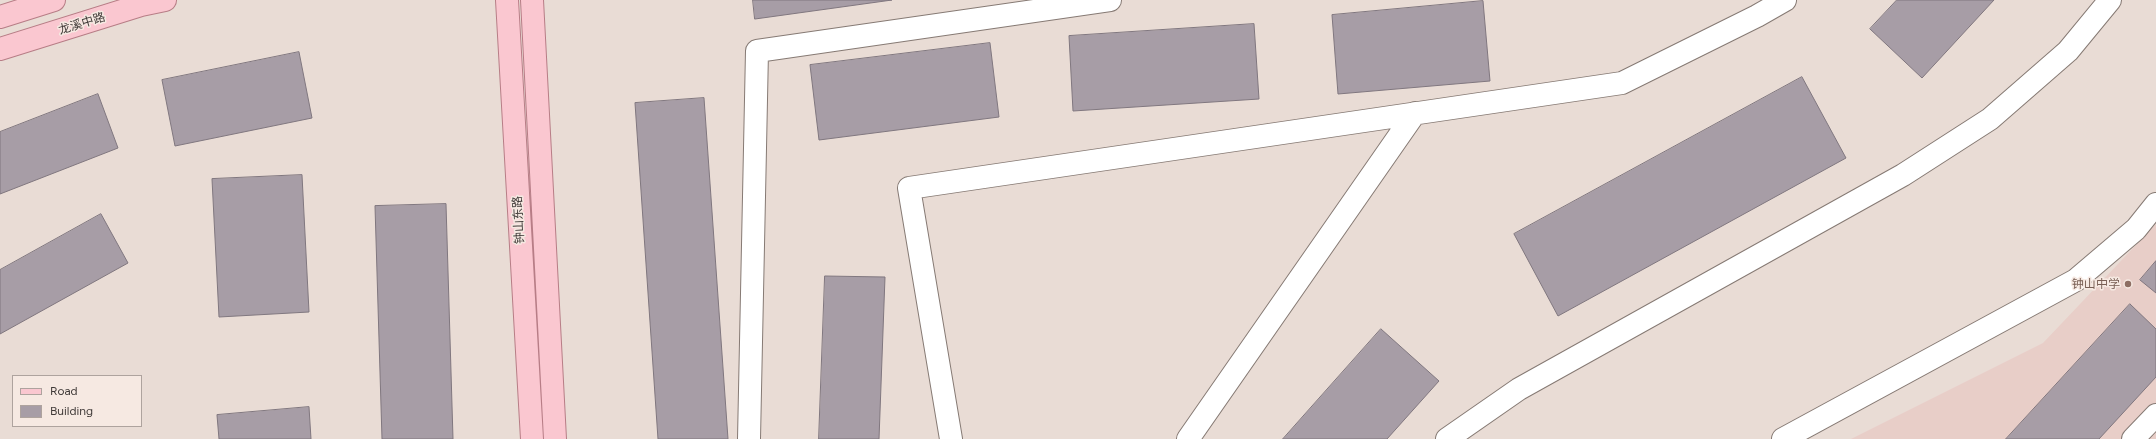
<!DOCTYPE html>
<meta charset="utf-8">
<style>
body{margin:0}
#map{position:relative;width:2156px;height:439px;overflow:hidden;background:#e9dcd5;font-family:Figtree,sans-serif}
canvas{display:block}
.legend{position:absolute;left:12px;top:375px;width:130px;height:52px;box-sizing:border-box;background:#f6e9e2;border:1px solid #aea39e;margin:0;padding:5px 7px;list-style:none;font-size:12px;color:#413b39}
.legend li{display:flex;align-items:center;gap:8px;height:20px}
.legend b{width:20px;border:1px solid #aea39e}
</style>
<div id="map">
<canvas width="2156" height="439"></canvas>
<ul class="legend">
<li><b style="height:5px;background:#fac7d0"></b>Road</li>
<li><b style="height:11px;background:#a79da6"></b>Building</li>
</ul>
</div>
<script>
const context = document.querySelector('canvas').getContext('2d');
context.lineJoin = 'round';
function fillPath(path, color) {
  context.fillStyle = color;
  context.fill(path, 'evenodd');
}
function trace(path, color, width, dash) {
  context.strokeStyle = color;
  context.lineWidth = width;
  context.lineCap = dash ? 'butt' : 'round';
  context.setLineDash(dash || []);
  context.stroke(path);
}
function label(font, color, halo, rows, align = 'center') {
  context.font = font + ' Figtree,"Noto Sans SC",sans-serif';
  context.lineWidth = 3;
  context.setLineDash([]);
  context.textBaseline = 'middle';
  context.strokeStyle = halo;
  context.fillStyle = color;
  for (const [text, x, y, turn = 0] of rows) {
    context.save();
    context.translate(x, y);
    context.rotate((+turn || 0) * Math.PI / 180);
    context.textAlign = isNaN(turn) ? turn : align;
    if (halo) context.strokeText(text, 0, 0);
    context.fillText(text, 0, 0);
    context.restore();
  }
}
const education = new Path2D(`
 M2156 224V439H1851L2043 343Z`);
const building = new Path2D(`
 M753 0H892L755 19Z
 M1897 0H1994L1922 78 1870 29Z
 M1483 1 1490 81 1338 94 1332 15Z
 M1254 24 1259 99 1073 111 1069 36Z
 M990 43 999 117 819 140 810 65Z
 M299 52 312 118 175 146 162 80Z
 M1802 77 1846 158 1558 316 1514 234Z
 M98 94 118 148 0 194V132Z
 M704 98 728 439H658L635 103Z
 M302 175 309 312 219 317 212 179Z
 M446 204 453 439H382L375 206Z
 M101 214 128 263 0 334V270Z
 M2156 261V293L2140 280Z
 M825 276 885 277 879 439H819Z
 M2130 304 2156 329V377L2099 439H2006Z
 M1381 329 1439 381 1387 439H1283Z
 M309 407 311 439H219L217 415Z`);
const minor = new Path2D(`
 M749 439 757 51 1110 0
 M951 439 909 188 1622 83 1757 16 1785 0
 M1188 439 1415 113
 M1447 439 1519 389 1903 175 1990 119 2068 51 2110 0
 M1783 439 2076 280 2136 229 2156 204
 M2133 439 2156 415`);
const major = new Path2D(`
 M507 0 532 439
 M532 0 555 439
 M0 17 54 0
 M0 49 141 5 165 0`);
const markers = [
 [2128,284,4,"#8d6e63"]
];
const streetNames = [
 ["龙溪中路",82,24,-17],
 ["钟山东路",519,220,-93]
];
const educationNames = [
 ["钟山中学",2120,284]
];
fillPath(education, '#e8cec8');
fillPath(building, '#a79da6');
trace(building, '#80777f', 1);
trace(minor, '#867a74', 24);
trace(major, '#b77d86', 24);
trace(minor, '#fff', 22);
trace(major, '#fac7d0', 22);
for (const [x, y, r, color] of markers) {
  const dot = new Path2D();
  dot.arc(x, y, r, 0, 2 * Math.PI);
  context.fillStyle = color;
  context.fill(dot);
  trace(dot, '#f6e9e2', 1.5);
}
label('12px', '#413b39', '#f6e9e2', streetNames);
label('12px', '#785e54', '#f6e9e2', educationNames, 'right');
</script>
